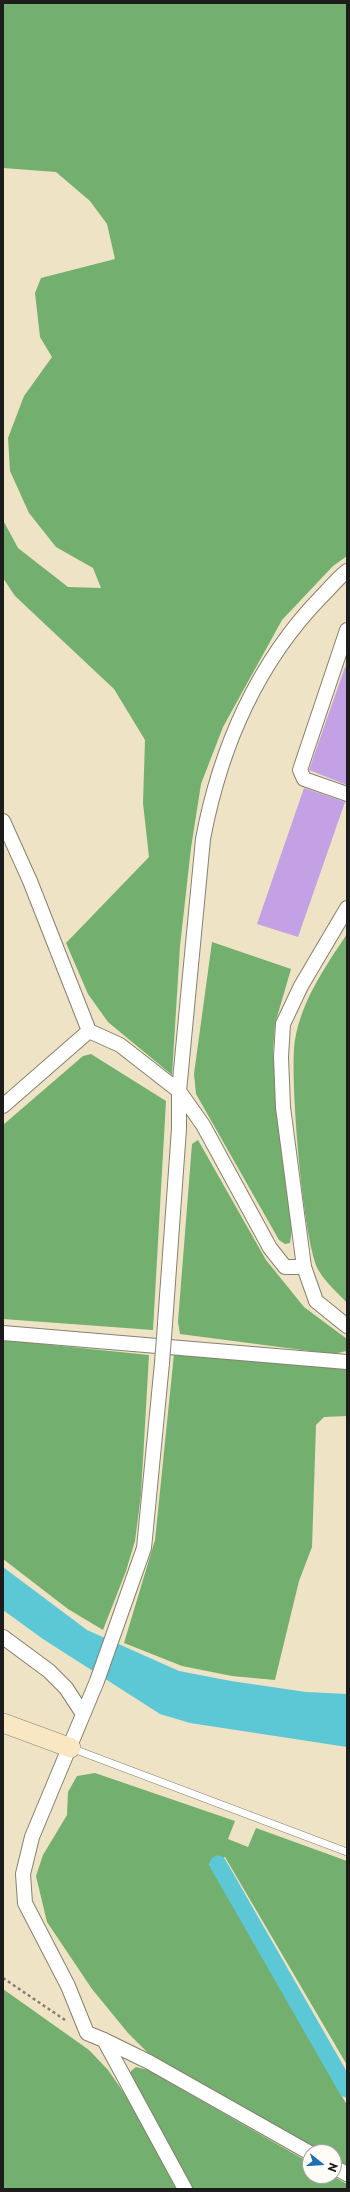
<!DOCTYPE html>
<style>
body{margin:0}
#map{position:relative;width:350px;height:2192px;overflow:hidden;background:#eee3c4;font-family:"Playpen Sans",sans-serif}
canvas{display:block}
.frame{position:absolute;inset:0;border:4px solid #1c1c1c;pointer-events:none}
.north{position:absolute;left:302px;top:2144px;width:40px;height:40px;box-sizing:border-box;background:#fdfcf7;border:1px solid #a3a29f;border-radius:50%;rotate:107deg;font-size:11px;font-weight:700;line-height:16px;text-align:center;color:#1c1c1c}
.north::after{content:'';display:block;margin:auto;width:14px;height:18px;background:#1f6fb2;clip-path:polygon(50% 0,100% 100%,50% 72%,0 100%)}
</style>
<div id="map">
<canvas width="350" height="2192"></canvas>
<div class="frame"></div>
<div class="north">N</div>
</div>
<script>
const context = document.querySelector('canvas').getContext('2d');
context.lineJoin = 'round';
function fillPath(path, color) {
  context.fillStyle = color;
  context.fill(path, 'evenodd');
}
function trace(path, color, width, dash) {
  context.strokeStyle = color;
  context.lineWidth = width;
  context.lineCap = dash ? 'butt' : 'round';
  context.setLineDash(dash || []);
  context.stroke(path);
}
const forest = new Path2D(`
 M3 3H347V556L333 566 282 620 223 727 201 784 191 848 180 946 172 1075 108 1022 88 994 66 943 149 857 143 803 145 740 114 689 15 596 3 578V520L18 548 68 587 101 588 93 568 56 547 29 513 10 471 8 438 24 396 52 357 40 337 35 293 41 278 115 259 107 224 90 201 56 172 3 168Z
 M347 934V1303C338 1293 326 1283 319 1271 303 1246 289 1072 295 1040 302 1000 325 967 347 934Z
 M212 942 291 969 275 1024 273 1051 292 1229 290 1243 285 1244 279 1240 196 1094 194 1074Z
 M91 1054 166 1101 153 1330 3 1319V1125L83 1056Z
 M198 1140 266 1260 304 1307 347 1339V1351L333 1354 180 1334 178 1322 192 1144Z
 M3 1340 149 1355 141 1494 135 1541 126 1571 103 1630 68 1609 3 1559Z
 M174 1354 347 1368V1416L324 1417 316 1425 312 1547 299 1581 275 1680 232 1676 182 1666 124 1643 155 1540Z
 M95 1773 235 1821 228 1839 248 1847 256 1828 347 1861V2065L225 1857 209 1864 347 2105V2169L334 2161V2152H318L149 2054 128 2033 92 1989 47 1922 36 1876 43 1855 67 1815 68 1792 77 1776Z
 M3 1989 89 2050 108 2070 131 2103 178 2189H3Z
 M136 2067 148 2070 310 2163V2176H333L347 2184V2189H192L130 2079 131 2071Z`);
const water = new Path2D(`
 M3 1567 87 1630 179 1671 231 1681 306 1692 347 1694V1747L190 1723 160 1714 43 1639 3 1610Z`);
const canal = new Path2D(`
 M218 1864 347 2089`);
const building = new Path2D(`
 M345 667 347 668V785L309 770Z
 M304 788 345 802 298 937 257 924Z`);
const path = new Path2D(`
 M3 1978 65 2020`);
const lane = new Path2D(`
 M71 1748 347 1852`);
const street = new Path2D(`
 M347 630 300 770 304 779 347 794
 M3 821 30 881 89 1031 120 1045 179 1091 203 1125 270 1248 285 1267H304
 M347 908 301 986 283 1024 281 1057 283 1107 304 1267 316 1301 347 1326
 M3 1106 89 1031
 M165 1324 179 1129V1091L203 839C220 749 257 663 321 597 330 588 338 578 347 571
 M3 1333 347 1362
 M162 1363 144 1548 97 1681 32 1837 23 1874 25 1903 68 1986 87 2033 104 2040 185 2189
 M3 1637 49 1671 66 1688 83 1714
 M104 2040 149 2062 310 2153
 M334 2167 347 2174`);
const secondary = new Path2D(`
 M3 1723 71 1748`);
const streetBridge = new Path2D(`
 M162 1363 165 1324`);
fillPath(forest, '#73af6e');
fillPath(water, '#5cc7d5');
trace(canal, '#5cc7d5', 17);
fillPath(building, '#c4a1e4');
trace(lane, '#858070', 8);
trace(street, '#858070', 16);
trace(secondary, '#858070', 20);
trace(path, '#858070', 2.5, [3, 3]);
trace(lane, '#fff', 7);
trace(street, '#fff', 14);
trace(secondary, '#f9e7c3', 19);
trace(streetBridge, '#858070', 16, []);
trace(streetBridge, '#fff', 14);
</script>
